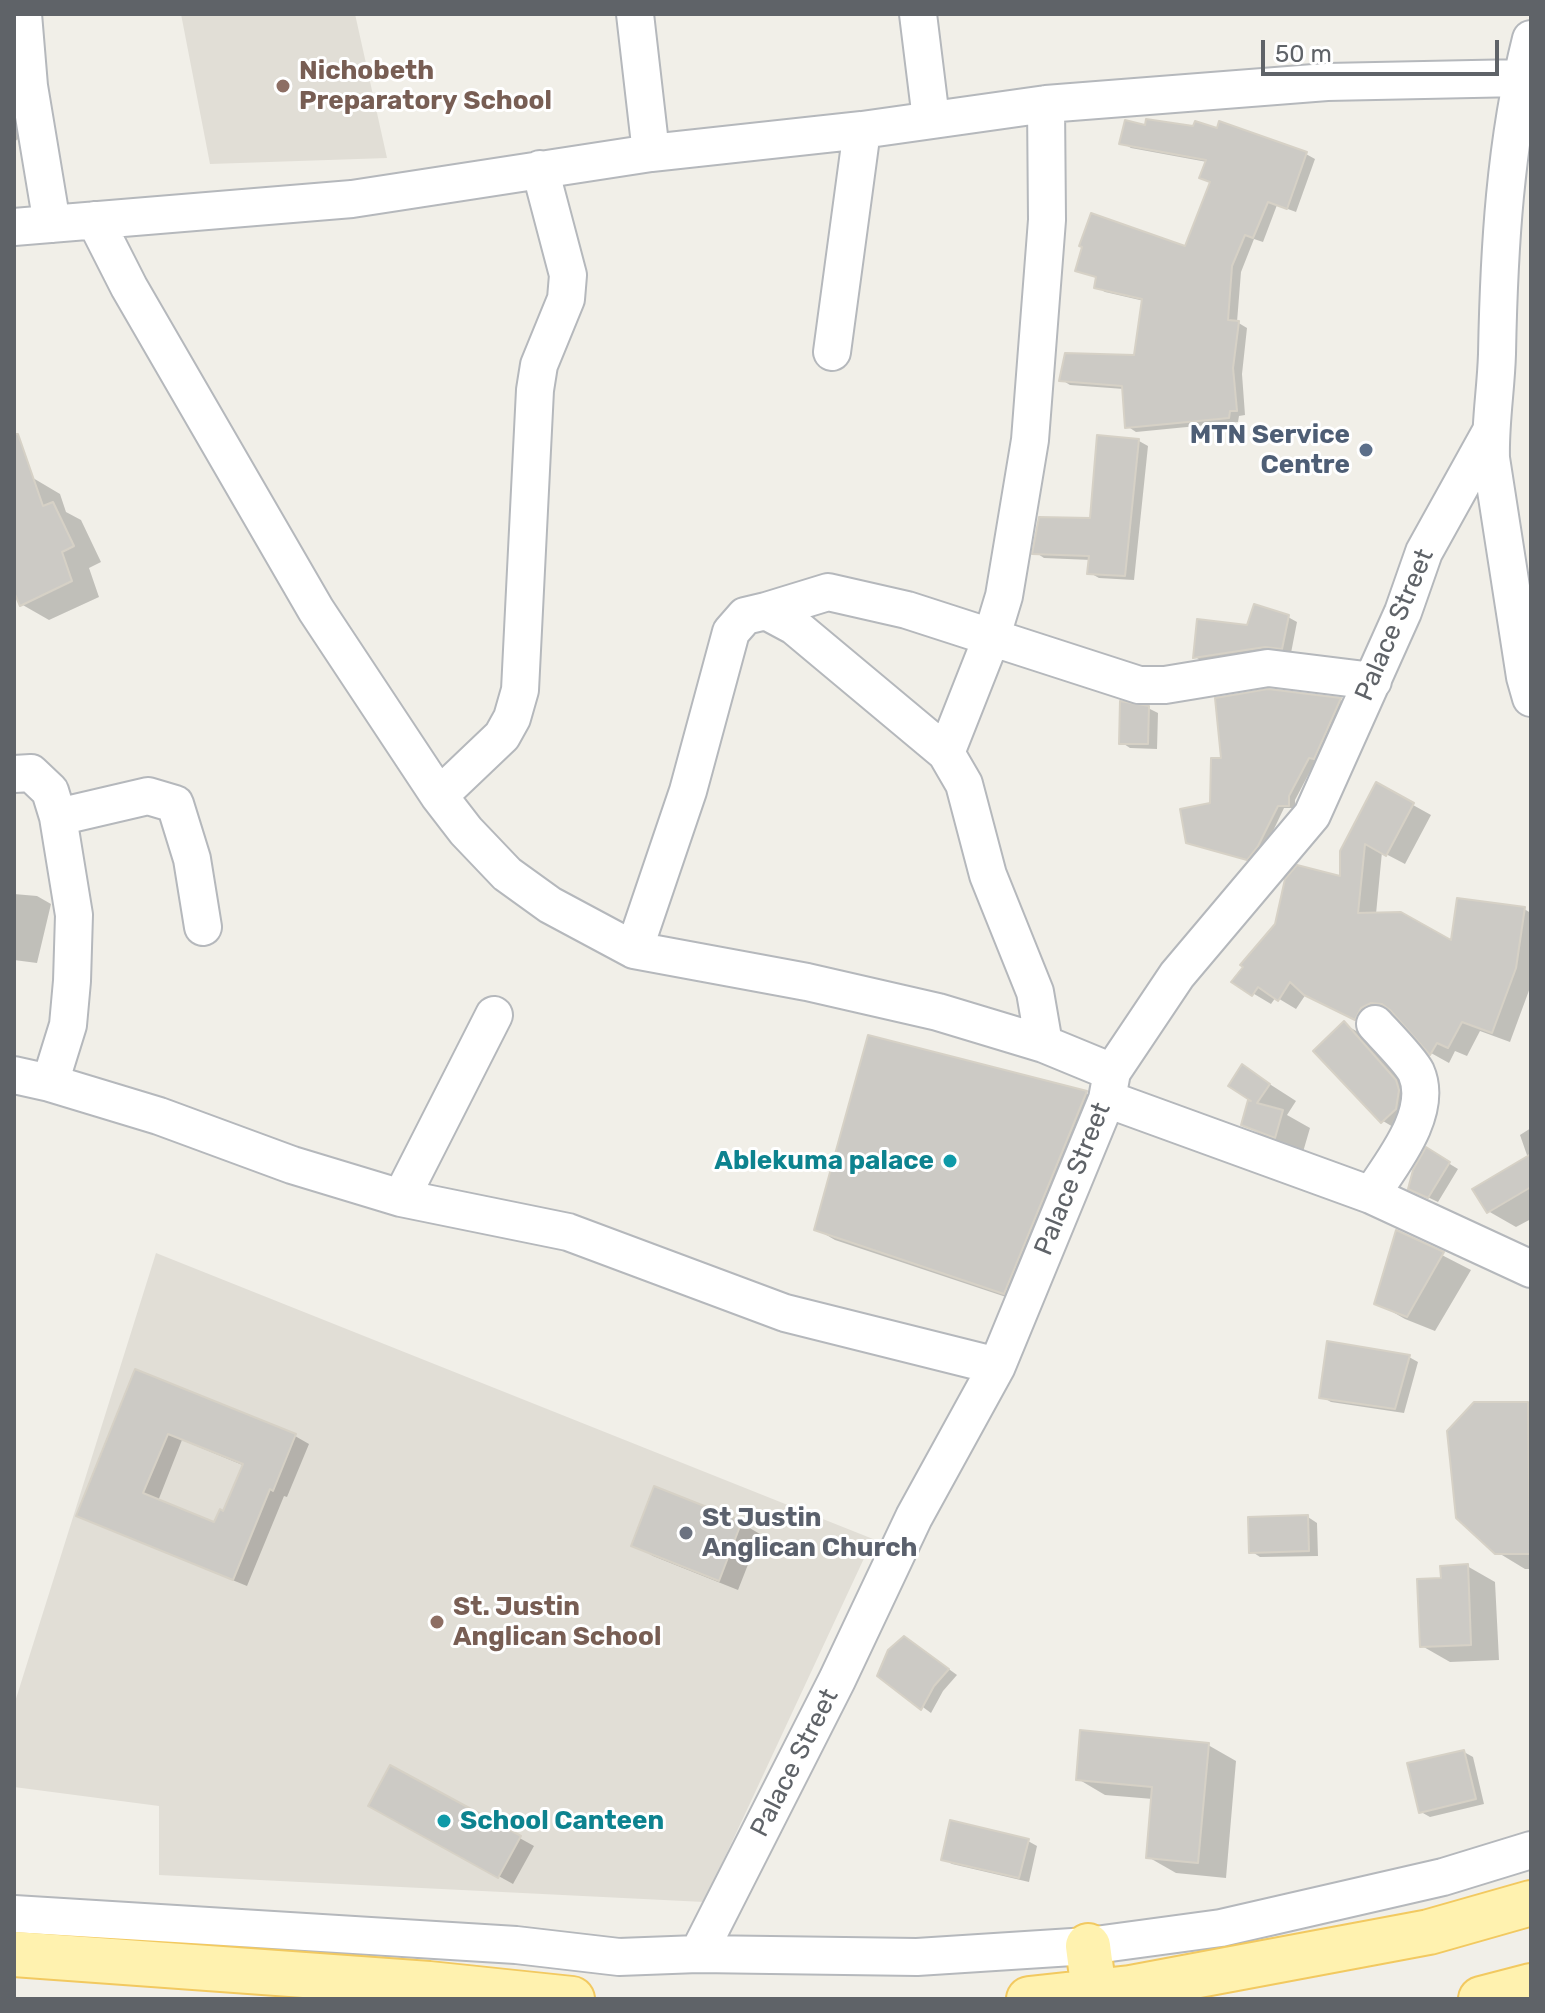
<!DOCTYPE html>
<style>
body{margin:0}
#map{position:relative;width:1545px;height:2013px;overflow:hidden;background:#f1efe8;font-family:Rubik,sans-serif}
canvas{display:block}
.frame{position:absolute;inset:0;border:16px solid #5f6368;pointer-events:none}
.scale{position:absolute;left:1261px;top:40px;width:238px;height:36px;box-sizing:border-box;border:4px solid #5f6368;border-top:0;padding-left:10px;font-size:24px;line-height:28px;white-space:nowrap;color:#5f6368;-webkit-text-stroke:6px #fff;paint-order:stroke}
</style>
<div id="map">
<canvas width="1545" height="2013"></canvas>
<div class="frame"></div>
<div class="scale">50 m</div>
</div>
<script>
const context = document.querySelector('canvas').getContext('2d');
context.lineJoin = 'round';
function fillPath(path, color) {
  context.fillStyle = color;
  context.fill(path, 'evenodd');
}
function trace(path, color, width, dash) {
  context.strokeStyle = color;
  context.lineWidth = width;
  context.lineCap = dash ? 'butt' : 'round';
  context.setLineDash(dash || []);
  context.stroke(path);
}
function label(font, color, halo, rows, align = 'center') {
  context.font = font + ' Rubik,sans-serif';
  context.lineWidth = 6;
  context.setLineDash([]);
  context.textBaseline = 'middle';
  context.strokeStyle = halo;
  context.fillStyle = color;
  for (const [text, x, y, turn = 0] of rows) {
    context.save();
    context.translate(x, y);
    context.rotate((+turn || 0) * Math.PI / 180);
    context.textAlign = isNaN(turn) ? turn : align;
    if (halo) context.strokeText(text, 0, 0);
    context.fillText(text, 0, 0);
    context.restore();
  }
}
const education = new Path2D(`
 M181 14H355L387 158 210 164Z
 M156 1253 873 1539 704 1902 159 1875V1806L14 1787V1705Z`);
const shadow = new Path2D(`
 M14 32 28 132 14 142Z
 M1122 143 1306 154 1315 159 1296 212 1277 205 1263 242 1254 239 1241 272 1237 322 1247 328 1242 374 1245 415 1239 416 1238 422 1136 432 1127 426 1124 389 1070 385 1062 380 1136 357 1144 301 1105 292 1096 287 1098 278 1078 270 1186 249 1212 183 1207 162 1131 148Z
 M1139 441 1148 446 1134 580 1099 578 1090 573 1091 560 1044 558 1035 552 1092 520Z
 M33 478 60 494 66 512 81 520 101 562 89 568 99 597 49 620 21 604 14 586V487Z
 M1288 617 1297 622 1291 653 1275 651 1204 662 1195 657 1248 627Z
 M1268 691 1341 700 1347 704 1321 762 1316 760 1295 800V808H1284L1264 850 1254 862 1195 845 1212 805 1223 760Z
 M1148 708 1158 713 1157 749 1130 748 1121 742Z
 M1377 785 1431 815 1405 864 1382 852 1376 914 1453 943 1524 909 1531 913V985L1510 1042 1480 1031 1467 1056 1455 1051 1449 1063 1431 1053 1396 1013H1390L1379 1018 1373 1029 1306 994 1296 1009 1276 997 1271 1004 1234 982 1342 878Z
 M14 894 37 896 51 904 37 963 14 960Z
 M1344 1024 1372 1040 1424 1098 1410 1137 1383 1121Z
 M869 1038 1086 1093 1105 1104 1024 1303 835 1240 816 1229Z
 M1243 1067 1296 1101 1287 1115 1310 1128 1303 1152 1271 1140 1243 1124 1261 1105 1231 1085Z
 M1531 1128V1219L1516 1227 1488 1211 1528 1158 1520 1135Z
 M1427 1150 1458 1169 1438 1202 1419 1193Z
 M1397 1232 1471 1270 1435 1331 1405 1319 1377 1303Z
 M1409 1357 1418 1362 1404 1413 1331 1402 1322 1397Z
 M136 1372 295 1436 309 1444 287 1497 284 1496 247 1586 93 1523 78 1515ZM182 1440 245 1466 225 1513 216 1525 158 1501Z
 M1528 1404 1531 1406V1569H1525L1497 1552Z
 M1308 1517 1317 1523 1318 1556 1260 1557 1251 1551Z
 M741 1523 760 1534 738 1590 653 1556 634 1545Z
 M1467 1566 1495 1582 1499 1660 1450 1662 1422 1646 1443 1579Z
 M913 1643 957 1675 943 1691 931 1713 879 1675Z
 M1208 1745 1236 1761 1226 1878 1176 1873 1148 1857 1153 1799 1105 1795 1078 1779Z
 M1464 1752 1473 1757 1484 1804 1430 1817 1421 1812Z
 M391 1767 534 1846 513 1884 370 1805Z
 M1028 1841 1037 1846 1029 1882 952 1864 943 1859Z`);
const building = new Path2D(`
 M1146 119 1193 126 1195 121 1217 128 1219 121 1307 152 1287 209 1268 202 1253 238 1245 235 1232 266 1228 320 1239 321 1233 368 1237 411H1230L1229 418 1125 428 1122 386 1059 381 1065 353 1134 355 1142 299 1094 288 1096 277 1075 271 1082 247 1079 246 1091 213 1185 246 1210 182 1199 178 1206 160 1119 144 1125 120 1145 125Z
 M14 434H18L43 506 53 502 74 546 62 552 72 581 20 606 14 592Z
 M1097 435 1139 439 1125 576 1087 574 1089 556 1032 554 1039 517 1090 518Z
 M1254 604 1289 615 1282 649 1265 647 1193 658 1197 619 1247 625Z
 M1268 689 1341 698 1314 759 1309 758 1289 796V806H1278L1258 846 1247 860 1186 843 1180 809 1210 803 1211 758H1221L1215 698Z
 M1120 701 1149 706 1148 744H1119Z
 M1376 782 1414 803 1386 856 1365 844 1358 913 1401 912 1451 940 1457 898 1525 907 1516 968 1492 1033 1462 1022 1448 1048 1437 1043 1430 1055 1390 1010 1382 1004 1371 1003 1361 1008 1355 1020 1304 995 1290 982 1278 1001 1258 987 1252 996 1231 982 1243 967 1240 965 1275 924 1285 879 1297 865 1340 876V851Z
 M1344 1021 1396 1080 1399 1090 1396 1109 1381 1123 1313 1051Z
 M868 1035 1087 1091 1004 1294 814 1230Z
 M1242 1064 1270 1084 1257 1103 1283 1110 1275 1138 1241 1125 1248 1100 1251 1101 1228 1086Z
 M1426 1147 1450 1162 1428 1198 1408 1189 1413 1170Z
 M1531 1154V1187L1487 1213 1472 1189Z
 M1396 1230 1444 1252 1407 1317 1374 1304Z
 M1327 1341 1410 1355 1395 1409 1319 1398Z
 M135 1369 296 1434 273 1491 270 1489 233 1580 76 1516ZM168 1434 243 1464 223 1511 220 1509 214 1522 143 1493Z
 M1474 1402H1528L1530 1554H1495L1456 1518 1447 1431Z
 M654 1486 742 1521 719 1581 631 1546Z
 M1308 1515 1309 1551 1249 1553 1248 1517Z
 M1468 1564 1471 1645 1420 1647 1417 1579 1441 1578 1440 1566Z
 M904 1636 949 1669 934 1686 921 1710 877 1676 888 1650Z
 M1080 1730 1209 1743 1198 1863 1146 1858 1152 1787 1076 1780Z
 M1464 1750 1476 1799 1419 1813 1407 1763Z
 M390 1765 521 1836 498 1878 368 1806Z
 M950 1820 1029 1839 1019 1878 941 1860Z`);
const minor = new Path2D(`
 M23 14 29 86 52 224
 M635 14 651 153
 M918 14 931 119
 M1531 39C1505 142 1499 249 1497 354 1496 389 1490 423 1491 458L1525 677 1531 698
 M95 220 129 287 316 610 439 796 466 831 507 874 550 905 634 950 807 982 938 1012 1044 1044 1112 1072
 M14 227 352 199 651 153 862 130 1046 104 1327 82 1521 78
 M832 352 862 130
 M766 611 828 592 907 610 1139 685H1165L1268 668 1373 681
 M946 753 991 639 1004 596 1030 440 1047 220 1046 104
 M14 774 31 773 50 791 58 817 74 915 72 981 68 1025 50 1083 14 1075
 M439 796 502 736 512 718 520 690 535 390 539 365 566 299 568 275 540 169
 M58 817 148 796 175 804 192 859 203 927
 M634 950 688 791 731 632 745 616 766 611 794 626 946 753 964 784 988 875 1035 992 1044 1044
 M50 1083 159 1116 292 1165 401 1198 568 1232 785 1313 997 1366
 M1107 1099 1371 1195 1531 1269
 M1371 1195C1392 1163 1434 1112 1416 1072 1410 1060 1385 1035 1375 1024
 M401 1198 494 1015
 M14 1914 516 1945 619 1957 698 1954 917 1957 1088 1946 1221 1928 1443 1877 1531 1850
 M698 1954 837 1680 914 1517 997 1366 1107 1099 1112 1072 1177 975 1312 815 1403 612 1424 552 1490 433`);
const major = new Path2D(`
 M1088 1946 1094 1992
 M14 1954 429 1984 572 1999
 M1029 1999 1130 1988 1429 1932 1531 1903
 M1481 1999 1531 1986`);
const markers = [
 [283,86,8,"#8d6e63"],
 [1366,450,8,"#5c6f8a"],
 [950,1161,8,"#0f9aa8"],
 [686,1533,8,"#6b7280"],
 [437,1622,8,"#8d6e63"],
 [444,1821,8,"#0f9aa8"]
];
const educationNames = [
 ["Nichobeth",299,71],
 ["Preparatory School",299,101],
 ["St. Justin",453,1607],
 ["Anglican School",453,1637]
];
const serviceNames = [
 ["MTN Service",1350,435],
 ["Centre",1350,465]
];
const streetNames = [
 ["Palace Street",1395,625,-67],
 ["Palace Street",1073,1179,-68],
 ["Palace Street",795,1763,-63]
];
const cultureNames = [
 ["Ablekuma palace",934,1161],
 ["School Canteen",460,1821,"left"]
];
const worshipNames = [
 ["St Justin",702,1518],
 ["Anglican Church",702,1548]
];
fillPath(education, '#e1ded6');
fillPath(shadow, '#0003');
fillPath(building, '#cccac5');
trace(building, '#d6d1c6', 2);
trace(minor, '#b5b8bc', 40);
trace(major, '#f2c960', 48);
trace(minor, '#fff', 36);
trace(major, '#fff2af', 44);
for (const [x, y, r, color] of markers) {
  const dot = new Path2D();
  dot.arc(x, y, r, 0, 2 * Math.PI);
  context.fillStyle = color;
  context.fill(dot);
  trace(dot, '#fff', 3);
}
label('bold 26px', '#785e54', '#fff', educationNames, 'left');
label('bold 26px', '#4e5e75', '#fff', serviceNames, 'right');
label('26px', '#5f6368', '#fff', streetNames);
label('bold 26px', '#0d838f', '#fff', cultureNames, 'right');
label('bold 26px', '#5b616d', '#fff', worshipNames, 'left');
</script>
